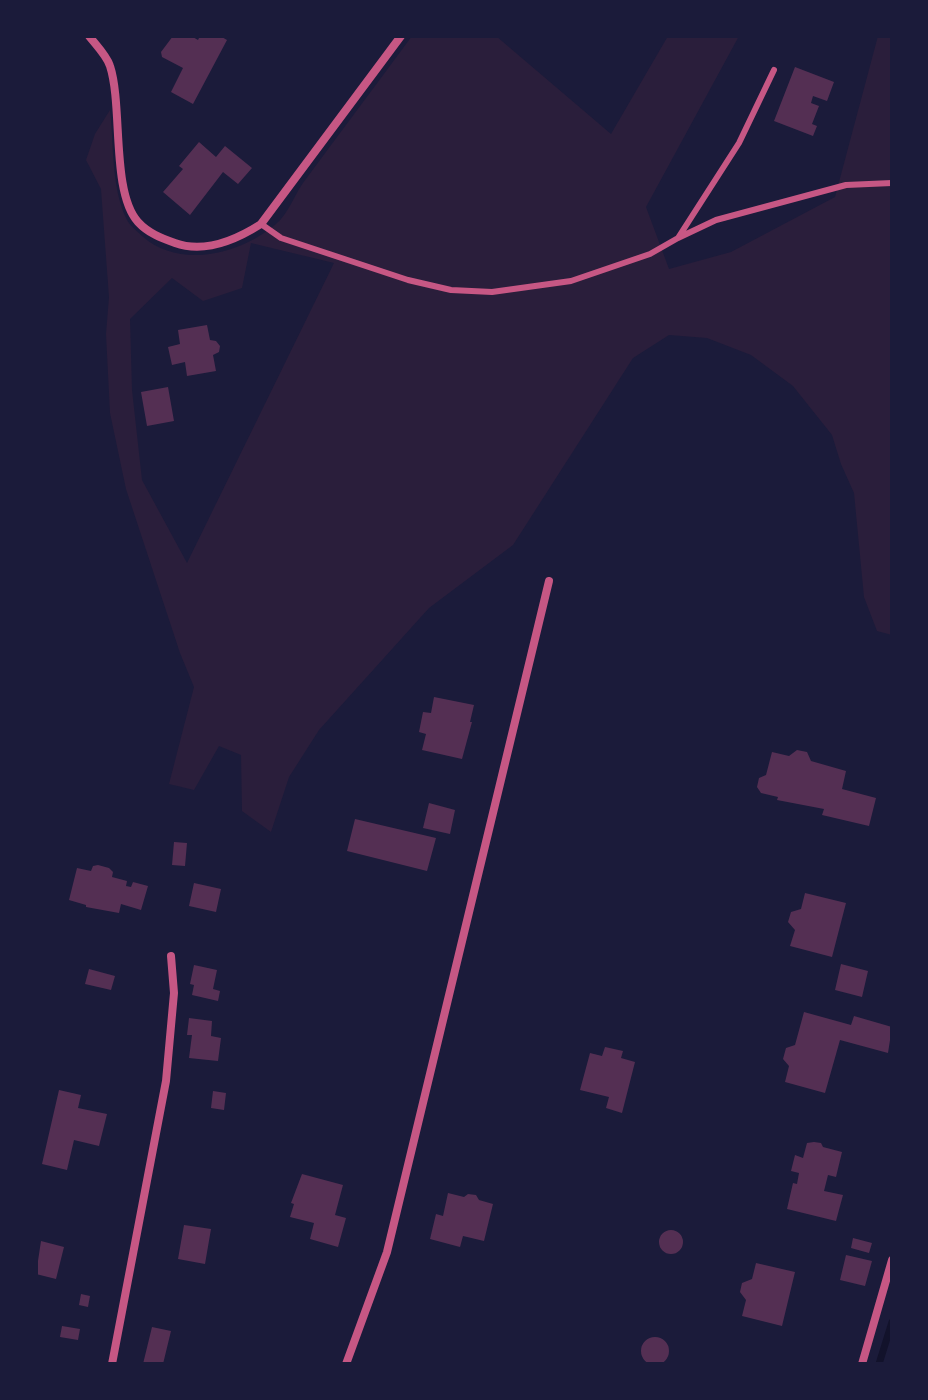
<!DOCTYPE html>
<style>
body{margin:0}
#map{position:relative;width:928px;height:1400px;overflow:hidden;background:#1b1b3a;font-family:"Fira Sans Condensed",sans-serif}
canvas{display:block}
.frame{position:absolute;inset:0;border:38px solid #1b1b3a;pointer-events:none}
</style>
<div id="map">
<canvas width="928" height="1400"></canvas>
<div class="frame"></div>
</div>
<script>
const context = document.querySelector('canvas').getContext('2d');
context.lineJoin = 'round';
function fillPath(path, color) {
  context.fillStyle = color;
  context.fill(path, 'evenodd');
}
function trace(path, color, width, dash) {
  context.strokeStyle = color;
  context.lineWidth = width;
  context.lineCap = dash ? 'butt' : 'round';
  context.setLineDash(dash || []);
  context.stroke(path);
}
const green = new Path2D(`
 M412 36H496L611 134 668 36H739L646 207 669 269 731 252 835 197 878 36H892V635L877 631 864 597 854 493 841 464 832 435 793 386 751 355 707 338 669 335 633 358 513 545 429 608 319 730 289 777 271 832 242 811 241 755 219 746 194 790 169 784 194 687 180 653 126 489 110 413 106 334 109 297 101 189 86 160 95 134 110 110C114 144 111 186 126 218 129 225 136 230 142 236 180 270 241 254 276 224 288 214 294 196 303 183 339 134 376 85 412 36ZM251 243 334 263 187 563 142 480 132 390 130 319 172 278 203 301 242 288Z`);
const stream = new Path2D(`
 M879 1364 892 1322`);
const building = new Path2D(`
 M173 36H191L198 40 200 36H220L227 40 193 104 171 92 183 68 162 57 161 52Z
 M795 67 834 82 827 101 813 96 811 103 819 106 812 124 817 126 813 136 774 121Z
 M199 142 216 157 225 146 252 168 238 184 223 172 190 215 163 192 183 169 179 166Z
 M207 325 210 340 216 341 220 346 219 352 213 355 216 371 187 376 185 362 172 365 168 347 180 344 178 330Z
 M168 387 174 421 147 426 141 392Z
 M434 697 474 705 470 722H472L462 759 422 750 426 734 419 732 423 712 431 713Z
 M797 750 807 752 811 761 846 771 842 789 876 798 869 826 822 815 824 809 777 800 778 797 761 793 757 787 759 778 766 775 772 752 789 756Z
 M429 803 455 810 450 834 423 828Z
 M355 819 436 838 427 871 347 851Z
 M174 842 187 843 185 866 172 865Z
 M98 865 109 868 113 872 112 877 127 881 126 886 131 887 133 882 148 886 141 910 121 904 119 913 86 907V905L69 900 77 868 91 871 93 866Z
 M194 883 221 889 216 912 189 906Z
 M805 893 846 903 832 957 790 946 795 930 788 922 791 912 801 909Z
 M841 964 868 971 862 997 835 990Z
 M194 965 217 970 213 989 220 991 218 1001 192 995 194 985 190 984Z
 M89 969 115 976 111 990 85 984Z
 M804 1012 851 1025 854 1016 892 1027 888 1053 840 1040 825 1093 785 1082 789 1066 783 1059 786 1048 795 1045Z
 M189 1018 212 1021 211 1036 221 1038 218 1061 189 1058 192 1035H187Z
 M605 1047 623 1051 621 1058 635 1062 622 1113 606 1108 609 1097 580 1090 590 1053 602 1056Z
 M59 1090 81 1095 78 1108 107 1114 99 1146 74 1140 67 1170 42 1164Z
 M213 1091 226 1093 224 1110 211 1108Z
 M814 1142 821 1143 823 1147 842 1152 836 1177 828 1175 824 1191 843 1195 836 1221 787 1209 793 1183 797 1184 799 1173 791 1171 795 1155 803 1158 807 1143Z
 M302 1174 343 1185 335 1215 346 1218 338 1247 310 1239 314 1223 290 1217 294 1204 291 1203Z
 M448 1193 464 1197 468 1194 476 1195 479 1200 493 1204 484 1241 463 1236 460 1247 430 1239 436 1214 443 1216Z
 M184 1225 211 1229 205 1264 178 1259Z
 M659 1242a12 12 0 1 1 24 0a12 12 0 1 1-24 0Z
 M853 1238 872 1243 869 1253 851 1248Z
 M41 1241 64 1247 56 1279 36 1274Z
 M846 1255 872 1261 865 1286 840 1280Z
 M756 1263 795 1272 782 1326 742 1316 746 1300 740 1292 742 1283 752 1279Z
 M81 1294 90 1296 88 1307 79 1305Z
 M62 1326 80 1329 78 1340 60 1337Z
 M152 1327 171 1331 163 1364H143Z
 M641 1351a14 14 0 1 1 28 0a14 14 0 1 1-28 0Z`);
const service = new Path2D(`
 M261 224 281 238 408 280 451 290 492 292 571 281 650 254 678 238 739 143 774 70
 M678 238 716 220 846 185 892 183`);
const minor = new Path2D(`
 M89 36C96 45 107 56 110 66 123 106 111 192 138 222 148 233 161 238 175 243 205 254 236 240 261 224L401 36
 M112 1364 166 1081 174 993 171 956
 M346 1364 387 1252 549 581
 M862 1364 892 1260`);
fillPath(green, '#2a1e3b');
trace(stream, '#12122b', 7);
fillPath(building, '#542f53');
trace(service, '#c65784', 6);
trace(minor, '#c65784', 8);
</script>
